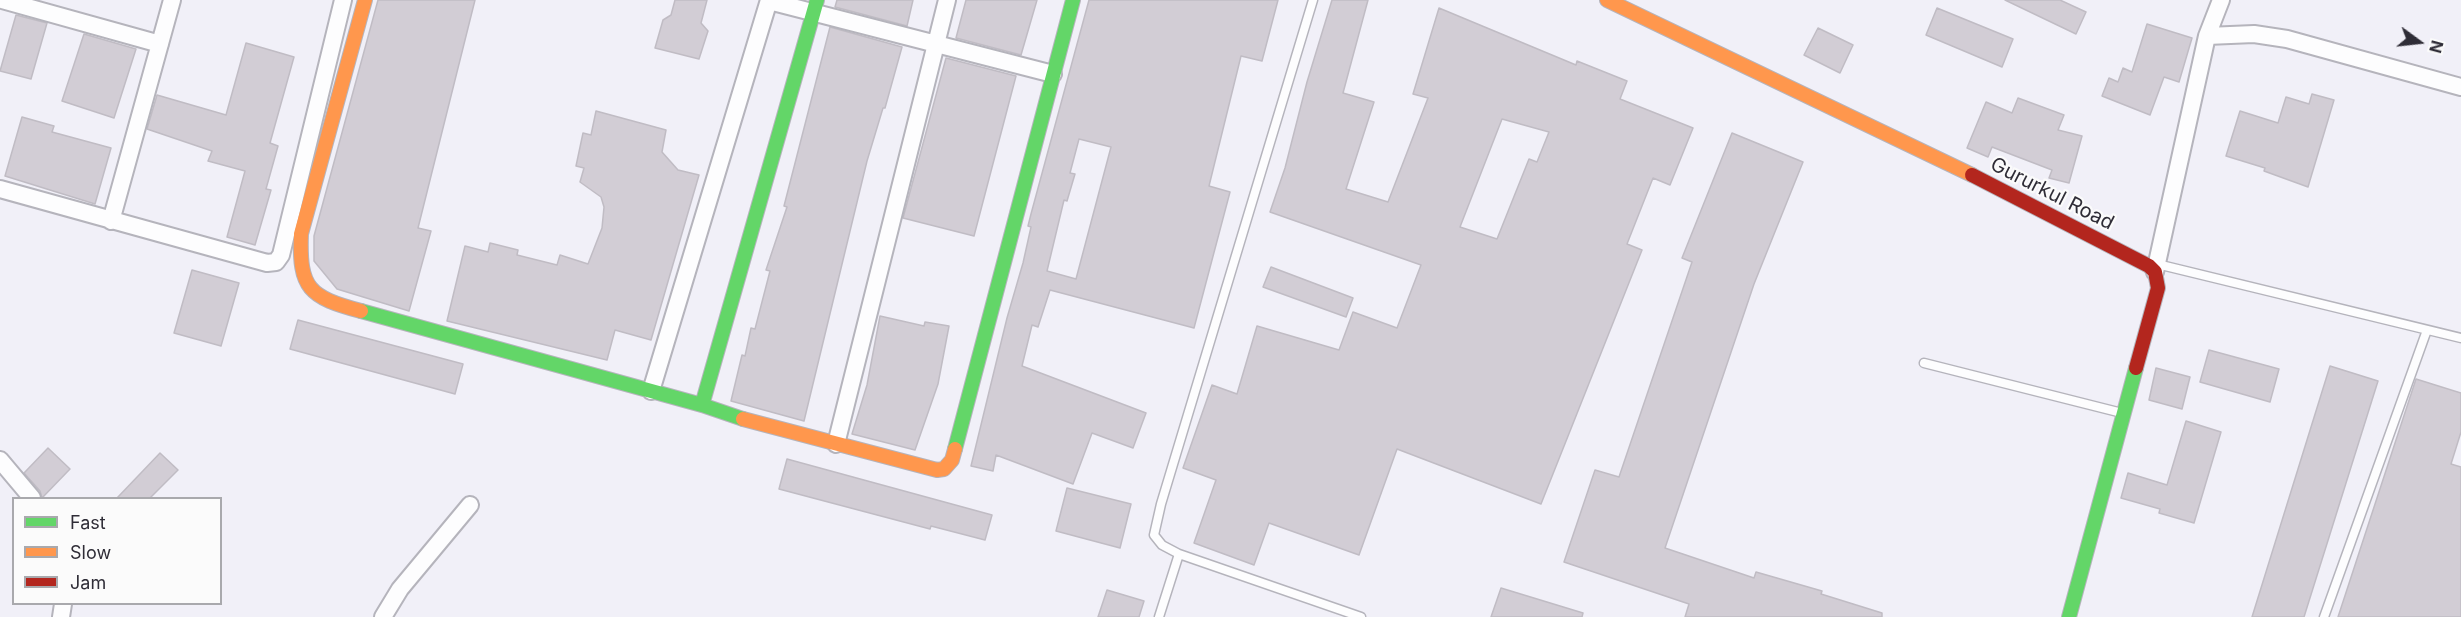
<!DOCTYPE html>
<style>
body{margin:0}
#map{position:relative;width:2461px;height:617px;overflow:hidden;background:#f1f0f8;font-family:Inter,sans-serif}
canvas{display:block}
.legend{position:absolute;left:12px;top:497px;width:210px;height:108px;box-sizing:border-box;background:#fbfbfb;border:2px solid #a9a9ad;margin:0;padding:8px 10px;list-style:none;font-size:18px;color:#2f2d37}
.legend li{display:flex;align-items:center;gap:12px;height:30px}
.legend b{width:30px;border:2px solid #a9a9ad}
.north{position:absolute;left:2389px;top:12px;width:60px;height:60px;-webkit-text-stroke:4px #fbfbfb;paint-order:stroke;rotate:105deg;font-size:16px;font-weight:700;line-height:24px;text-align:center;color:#2f2d37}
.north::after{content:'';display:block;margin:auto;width:21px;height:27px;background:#2f2d37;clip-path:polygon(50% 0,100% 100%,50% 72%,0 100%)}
</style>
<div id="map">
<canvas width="2461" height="617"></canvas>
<ul class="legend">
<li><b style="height:8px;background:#63d668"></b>Fast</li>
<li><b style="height:8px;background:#ff974d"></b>Slow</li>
<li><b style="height:8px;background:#b3261e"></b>Jam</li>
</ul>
<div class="north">N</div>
</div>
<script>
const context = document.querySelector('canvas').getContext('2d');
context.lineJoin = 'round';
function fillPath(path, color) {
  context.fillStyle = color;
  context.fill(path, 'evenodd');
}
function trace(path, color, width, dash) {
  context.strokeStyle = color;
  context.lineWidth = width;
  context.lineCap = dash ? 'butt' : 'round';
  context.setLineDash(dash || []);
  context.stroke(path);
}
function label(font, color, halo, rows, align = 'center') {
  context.font = font + ' Inter,sans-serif';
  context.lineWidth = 4.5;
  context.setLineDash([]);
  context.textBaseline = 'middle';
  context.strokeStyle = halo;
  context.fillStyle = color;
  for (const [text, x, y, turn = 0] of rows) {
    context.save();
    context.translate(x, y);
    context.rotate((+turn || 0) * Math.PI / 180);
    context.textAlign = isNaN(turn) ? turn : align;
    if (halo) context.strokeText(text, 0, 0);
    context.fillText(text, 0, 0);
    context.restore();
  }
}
const building = new Path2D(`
 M378 0H475L418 228 431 231 409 311 337 289 314 261V236Z
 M675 0H707L701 23 708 31 699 59 655 48 663 20 671 15Z
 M837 0H913L907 26 835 7Z
 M966 0H1037L1021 55 956 38Z
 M1089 0H1278L1262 61 1241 56 1209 186 1230 192 1194 328 1050 290 1038 327 1032 325 1022 366 1146 413 1133 448 1092 433 1073 484 996 455 993 471 971 466 1007 318 1023 263 1031 227 1028 226 1031 214ZM1079 139 1111 147 1076 279 1047 271 1064 200 1067 201 1075 174 1070 173Z
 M1332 0H1368L1343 93 1374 102 1346 189 1388 202 1428 98 1413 94 1439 8 1576 65 1577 61 1627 81 1620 99 1693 128 1670 185 1653 178 1627 244 1642 250 1541 504 1397 449 1359 555 1269 523 1254 565 1194 543 1216 480 1183 468 1212 385 1237 394 1257 326 1339 350 1353 312 1397 328 1421 265 1270 212 1285 168 1307 82ZM1502 119 1549 132 1537 162 1529 159 1497 239 1460 227Z
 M2005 0H2060L2086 12 2076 34Z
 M1937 8 2013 39 2002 67 1926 35Z
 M16 15 47 23 31 79 0 71Z
 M2147 24 2192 38 2179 82 2164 77 2150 115 2102 96 2109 78 2118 82 2123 68 2132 72Z
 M830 27 902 47 885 108H883L867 161 804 421 731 401 742 355 745 356 751 328 755 329 770 271 766 270 787 207 784 206Z
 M1818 28 1853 45 1840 73 1804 55Z
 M84 34 136 49 114 118 62 101Z
 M246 43 294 57 270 143 278 146 266 189 271 190 255 245 227 237 245 171 208 161 212 151 147 129 157 95 226 115Z
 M946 58 1016 76 974 236 903 218Z
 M2312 94 2334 100 2308 187 2264 171 2265 168 2226 156 2240 111 2278 123 2286 97 2309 104Z
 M2018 98 2064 115 2058 130 2082 136 2069 183 2049 178 2052 170 1992 147 1988 157 1967 148 1986 102 2012 113Z
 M596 111 666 130 662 152 678 170 699 175 651 340 615 330 607 360 447 321 465 246 488 252 490 243 518 250 517 255 557 265 560 255 588 264 602 228 604 207 601 197 580 182 584 168 576 166 583 133 591 135Z
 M22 117 54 126 52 132 111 148 95 204 5 176Z
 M1732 133 1803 162 1754 284 1665 548 1754 578 1756 572 1822 591 1821 594 1882 613V617H1685L1689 604 1564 562 1595 470 1619 477 1692 262 1682 258Z
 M1271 267 1353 298 1346 317 1263 287Z
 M192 270 239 283 221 346 174 333Z
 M880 316 924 326 925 322 949 326 938 384 915 450 852 434 867 385Z
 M298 320 463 364 455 394 290 349Z
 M2209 350 2279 369 2270 402 2200 382Z
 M2330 366 2378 381 2304 617H2252Z
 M2156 368 2190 377 2182 409 2149 400Z
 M2416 379 2461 393V432L2451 464 2461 467V617H2338Z
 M2186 421 2221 432 2194 523 2159 513 2160 509 2121 498 2128 473 2167 485Z
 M48 448 70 469 42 498 40 491 24 473Z
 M160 453 178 470 150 498H117Z
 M787 459 992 515 985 540 931 526 930 529 779 489Z
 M1067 488 1131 504 1120 548 1056 531Z
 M1501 588 1583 613 1582 617H1491Z
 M1107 590 1144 601 1139 617H1098Z`);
const lane = new Path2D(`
 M1313 0 1161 504 1154 535 1162 545 1179 554 1361 617
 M2157 264 2461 338
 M1924 363 2122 413
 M1159 617 1179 554
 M2324 617 2427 330`);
const street = new Path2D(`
 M2 0 160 44
 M769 1 1053 74
 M2207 36 2254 34 2287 39 2461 87
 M0 189 267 263 276 262 281 255 343 0
 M111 221 172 0
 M2155 272 2207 36 2221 0
 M651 391 769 0
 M836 444 947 0
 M0 460 32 498
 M61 617 63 604
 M383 617 400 589 470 505`);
const fast = new Path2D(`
 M361 311 702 405 743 419
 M702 405 817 0
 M955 449 1073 0
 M2069 617 2136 368`);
const slow = new Path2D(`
 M1607 0 1972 175
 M361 311C309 297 299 289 301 234L365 0
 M743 419 937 470 944 469 952 460 955 449`);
const jam = new Path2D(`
 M1972 175 2149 266 2155 272 2158 288 2136 368`);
const streetNames = [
 ["Gururkul Road",2052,194,27]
];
fillPath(building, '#d2cdd5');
trace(building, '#c0bcc4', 1.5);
trace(lane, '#b5b4bc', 11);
trace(street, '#b5b4bc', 20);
trace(fast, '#b5b4bc', 16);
trace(slow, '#b5b4bc', 16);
trace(jam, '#b5b4bc', 16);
trace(lane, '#fdfdfe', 8);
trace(street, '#fdfdfe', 16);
trace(fast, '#63d668', 14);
trace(slow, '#ff974d', 14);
trace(jam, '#b3261e', 14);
label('20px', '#2f2d37', '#fbfbfb', streetNames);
</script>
